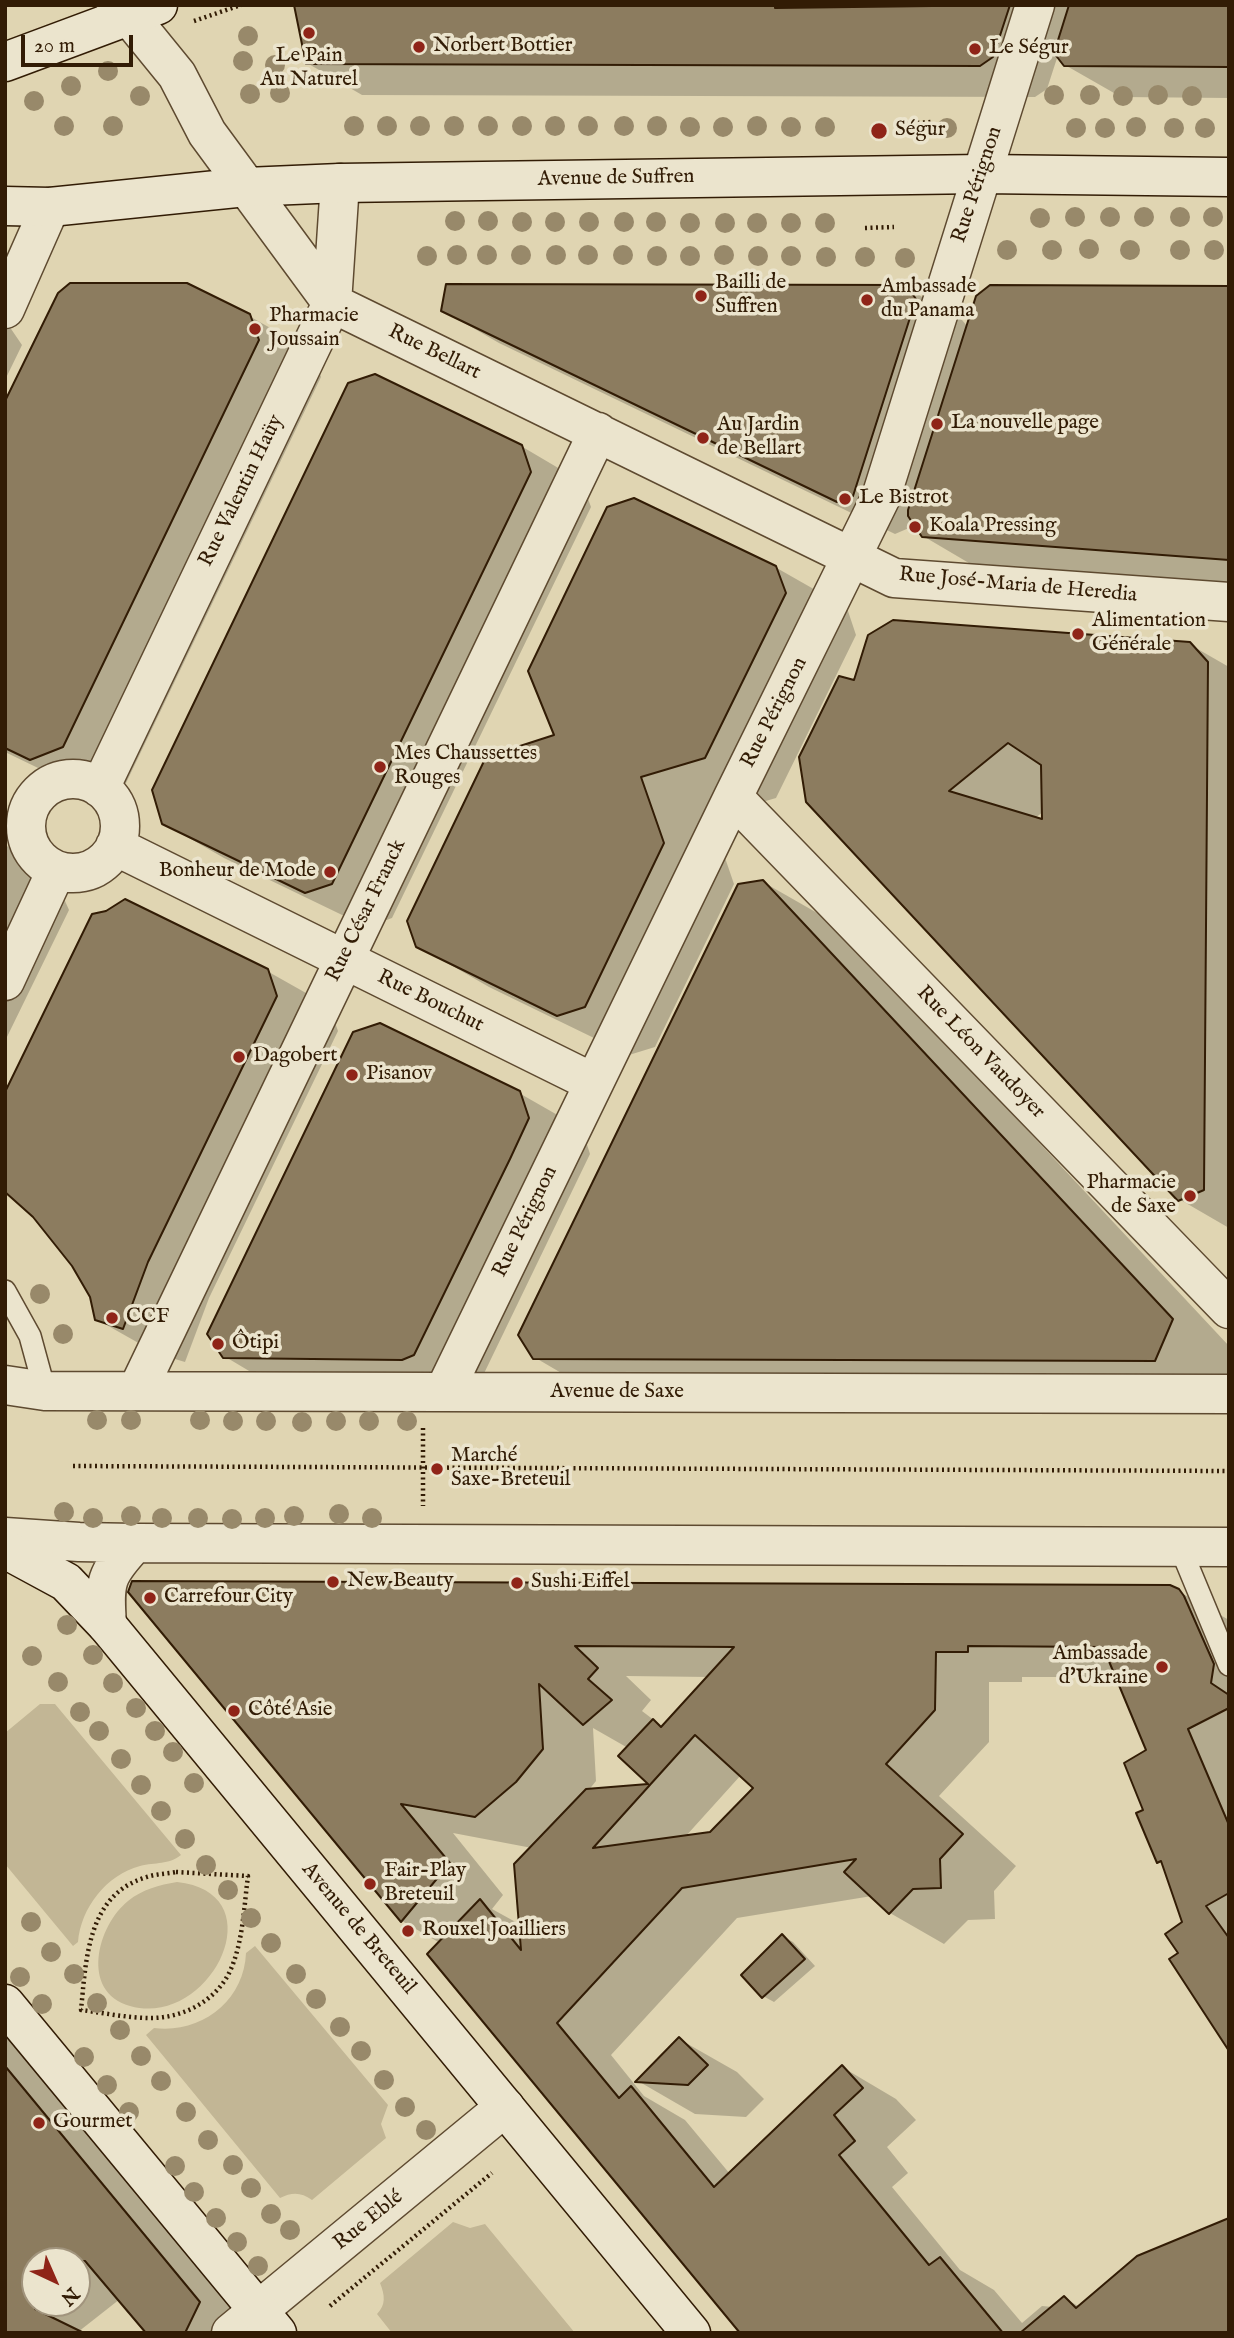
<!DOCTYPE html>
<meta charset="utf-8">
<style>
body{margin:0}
#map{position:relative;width:1234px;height:2338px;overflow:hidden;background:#e0d5b2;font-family:"IM FELL English",serif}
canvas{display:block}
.frame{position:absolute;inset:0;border:7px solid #321c05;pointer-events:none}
.north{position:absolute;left:21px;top:2247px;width:70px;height:70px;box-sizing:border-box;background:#ebe4cd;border:2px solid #a1947d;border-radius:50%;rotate:136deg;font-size:19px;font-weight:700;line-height:28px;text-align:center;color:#321c05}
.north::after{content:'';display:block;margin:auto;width:24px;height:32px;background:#8f2418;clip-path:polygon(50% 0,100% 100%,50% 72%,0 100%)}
.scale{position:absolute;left:21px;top:35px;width:112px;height:32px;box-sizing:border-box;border:4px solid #321c05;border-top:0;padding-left:9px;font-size:21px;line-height:24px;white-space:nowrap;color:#321c05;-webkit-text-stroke:5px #ebe4cd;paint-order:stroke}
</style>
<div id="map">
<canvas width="1234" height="2338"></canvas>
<div class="frame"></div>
<div class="north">N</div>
<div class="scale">20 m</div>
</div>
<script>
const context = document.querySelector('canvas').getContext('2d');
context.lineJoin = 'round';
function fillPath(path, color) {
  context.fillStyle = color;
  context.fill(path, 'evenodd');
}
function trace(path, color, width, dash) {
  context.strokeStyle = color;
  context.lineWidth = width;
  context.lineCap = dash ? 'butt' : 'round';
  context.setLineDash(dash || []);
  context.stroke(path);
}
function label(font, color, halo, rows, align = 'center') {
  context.font = font + ' "IM FELL English",serif';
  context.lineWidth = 7;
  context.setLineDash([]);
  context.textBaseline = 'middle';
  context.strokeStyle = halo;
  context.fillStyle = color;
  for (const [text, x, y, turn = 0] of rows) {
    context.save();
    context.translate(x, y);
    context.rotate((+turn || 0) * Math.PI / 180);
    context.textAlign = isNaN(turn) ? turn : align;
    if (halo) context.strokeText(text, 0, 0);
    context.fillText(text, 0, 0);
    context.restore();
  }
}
const green = new Path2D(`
 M40 1704H55L181 1855C168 1865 156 1862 140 1866 106 1875 81 1908 78 1942L73 1946 5 1864V1733Z
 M177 1882C278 1893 210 2029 130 2006 80 1992 97 1926 128 1901 143 1889 159 1885 177 1882Z
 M255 1946 388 2105 381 2124 386 2138 312 2200C301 2192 292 2192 280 2198L146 2035 154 2028C201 2034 244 2001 246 1953Z
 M453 2222 470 2228 485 2224 575 2333H392L377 2314C386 2305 385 2295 380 2283Z`);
const shadow = new Path2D(`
 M310 5H1229V98L1121 97 1065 65 1058 55 1047 89 1035 97 362 95 307 63Z
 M905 287 962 320 968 327 1229 288V593L991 576 923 536 912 520 909 528 895 534 499 343 442 310Z
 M249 316 313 352 321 377 126 783 94 795 5 752V407Z
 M5 320 22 345 5 380Z
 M521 446 582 482 591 507 392 918 367 927 224 858 163 823Z
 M775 567 847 608 856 635 776 798 711 817 734 884 655 1047 629 1055 489 987 418 946 556 736Z
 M1189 644 1229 667V1228L1179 1199 855 683ZM1044 811V822L1034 819Z
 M5 845 59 876 61 892 69 910 5 1041Z
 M763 882 833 922 1229 1346V1391L604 1398 534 1357Z
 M267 971 329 1006 338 1031 209 1298 185 1362 158 1354 96 1319Z
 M519 1093 582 1129 590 1154 476 1390 286 1393 224 1356Z
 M130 1591H1178L1229 1620V2046L1180 1953 1184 1923 1164 1864 1158 1861 1145 1811 1149 1751 1117 1677H1022V1682H989V1742L939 1796 1016 1866 994 1891 995 1919 968 1920 944 1944 890 1913 872 1896 737 1918 611 2055 644 2096 685 2120 730 2174 842 2067 896 2099 916 2120 887 2147 908 2173 892 2187 960 2270 994 2290 1022 2323 1042 2306 1053 2307 1064 2298 1080 2307 1229 2333H742L440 1943 402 1921ZM626 1676 709 1677 663 1727 642 1711 651 1700ZM593 1728 628 1748 620 1756 652 1785 588 1791 596 1781ZM741 1775 755 1788 711 1833 685 1837ZM453 1833 532 1848 521 1925 492 1909 503 1895Z
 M782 1936 793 1942 815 1966 774 2002 763 1996Z
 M5 2031 255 2333H148L120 2299 78 2332 5 2333ZM35 2261H77V2303H35Z
 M679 2039 737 2072 764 2099 746 2117 695 2114 638 2081Z`);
const building = new Path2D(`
 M294 5H775V8L1010 5 993 57 980 66 306 64Z
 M1069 5H1229V67L1064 66 1054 53Z
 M70 283H187L250 314 259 340 63 747 30 760 5 748V401L58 293Z
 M446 284 906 285 916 299 853 496 837 502 441 311Z
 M990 285 1229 286V560L922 537 908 516V510L976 296Z
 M375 374 522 445 531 472 332 884 305 893 162 824 152 790 348 383Z
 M634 498 776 566 786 593 705 758 641 777 664 843 585 1007 557 1016 416 947 407 921 486 757 554 735 528 671 607 507Z
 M893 620 1190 642 1208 662 1204 1190 1178 1201 806 802 799 757 808 739 839 676 854 680 868 635ZM1008 743 1041 765 1042 819 949 791Z
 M763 880 1173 1319 1155 1361 533 1359 518 1335 738 884Z
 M125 899 268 969 277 996 148 1262 123 1329 95 1320 90 1297 72 1266 33 1217 5 1192V1092L92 914 106 911Z
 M380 1023 520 1091 529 1118 510 1159 414 1355 402 1360 223 1358 207 1334 353 1032Z
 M132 1581 1170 1585 1179 1589 1184 1596 1214 1664 1211 1683 1229 1695V1708L1188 1729 1229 1825V1893L1206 1906 1229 1938V2051L1169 1959 1178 1953 1165 1934 1182 1922 1161 1861 1157 1863 1136 1813 1143 1810 1124 1763 1146 1750 1103 1647 968 1646V1652H936L935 1710 886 1764 963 1834 940 1859 941 1888 913 1889 889 1914 844 1872 856 1859 682 1888 557 2023 619 2098 631 2086 714 2187 842 2065 863 2088 834 2115 855 2141 839 2155 929 2265 940 2257 1003 2333H740L427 1954 480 1899 521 1950 514 1864 586 1789 648 1784 618 1756 653 1719 661 1727 734 1647 575 1646 598 1668 588 1679 612 1700 583 1725 539 1684 543 1749 516 1782 475 1817 401 1804 450 1863 401 1922 128 1592ZM695 1735 753 1788 710 1832 593 1848Z
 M782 1934 805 1959 762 1998 741 1975Z
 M679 2037 708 2065 688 2085 635 2082Z
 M5 2066 200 2302 185 2333H146L85 2261H35V2309L84 2333H5Z
 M1229 2218V2333H1020L1064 2296 1076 2308 1137 2256Z`);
const path = new Path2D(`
 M194 21 241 5
 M901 124 931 122
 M865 228 894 227
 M423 1428V1506
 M73 1466 1229 1471
 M176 1872 248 1876C244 1906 243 1943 230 1971 216 2001 183 2018 151 2018 128 2018 104 2013 81 2010 86 1961 87 1896 144 1878 154 1874 165 1874 176 1872Z
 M330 2306 492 2173`);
const lane = new Path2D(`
 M5 1291 30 1336 45 1391
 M1180 1547 1229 1665`);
const street = new Path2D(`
 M116 5 129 16 177 75 207 133 332 303 894 578 1229 602
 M5 309 50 207
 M26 826a47 47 0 1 1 94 0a47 47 0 1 1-94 0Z
 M100 788 332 303 340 183
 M733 797 1229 1309
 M115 846 594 1083
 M5 981 56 871
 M5 1385 45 1391 1229 1394
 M137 1391 598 432
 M444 1392 733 797 881 497 1035 5
 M5 1537 79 1542 135 1543 1229 1547
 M107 1625C104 1581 105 1575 135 1543
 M231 2333 505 2107`);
const secondary = new Path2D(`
 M5 62 158 5
 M5 206 50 207 246 187 340 183 982 174 1229 177
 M5 1549 66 1582 107 1625 691 2333
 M5 2004 277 2333`);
const rail = new Path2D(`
 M5 5H6`);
const trees = [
 [248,36],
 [243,61],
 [275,65],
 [108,71],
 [71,86],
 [280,93],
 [250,94],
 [1054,95],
 [1090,95],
 [1158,95],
 [140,96],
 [1123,96],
 [1192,96],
 [34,101],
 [64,126],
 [113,126],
 [354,126],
 [387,126],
 [420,126],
 [454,126],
 [488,126],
 [522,126],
 [555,126],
 [588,126],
 [624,126],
 [657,126],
 [757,126],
 [690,127],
 [723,127],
 [791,127],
 [825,127],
 [1136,127],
 [947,128],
 [1076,128],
 [1105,128],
 [1174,128],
 [1205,128],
 [1075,217],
 [1110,217],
 [1144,217],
 [1180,217],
 [1213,217],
 [1040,218],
 [455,221],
 [488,221],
 [522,222],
 [555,222],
 [589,222],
 [624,222],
 [656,222],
 [690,223],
 [725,223],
 [757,223],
 [791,223],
 [825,223],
 [1089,249],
 [1007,250],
 [1052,250],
 [1130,250],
 [1180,250],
 [1214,250],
 [457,255],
 [487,255],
 [521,255],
 [556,255],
 [588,255],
 [623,255],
 [724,255],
 [427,256],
 [657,256],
 [690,256],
 [758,256],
 [791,256],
 [826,257],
 [865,257],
 [905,258],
 [40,1294],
 [63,1334],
 [97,1420],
 [131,1420],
 [200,1420],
 [233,1421],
 [266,1421],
 [336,1421],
 [369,1421],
 [407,1421],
 [302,1422],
 [64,1512],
 [339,1514],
 [131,1516],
 [294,1516],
 [93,1518],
 [162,1518],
 [198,1518],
 [265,1518],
 [372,1518],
 [232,1519],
 [67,1625],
 [93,1655],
 [32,1656],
 [58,1682],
 [113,1683],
 [136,1708],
 [80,1712],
 [99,1731],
 [155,1731],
 [173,1752],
 [121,1759],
 [194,1783],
 [141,1785],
 [161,1811],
 [185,1839],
 [206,1865],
 [228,1890],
 [251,1918],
 [31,1922],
 [271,1943],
 [51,1952],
 [74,1974],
 [296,1974],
 [20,1977],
 [316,1999],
 [97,2003],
 [42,2004],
 [340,2027],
 [120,2030],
 [361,2051],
 [141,2056],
 [84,2057],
 [384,2080],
 [161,2081],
 [107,2085],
 [405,2107],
 [129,2112],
 [186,2112],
 [426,2130],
 [208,2140],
 [233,2165],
 [175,2166],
 [251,2188],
 [194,2192],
 [271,2214],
 [216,2218],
 [290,2230],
 [237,2242],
 [258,2266]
];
const markers = [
 [309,33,7,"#8f2418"],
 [419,47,7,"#8f2418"],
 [975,49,7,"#8f2418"],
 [879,131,9,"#8f2418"],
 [701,296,7,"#8f2418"],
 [867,300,7,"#8f2418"],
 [255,329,7,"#8f2418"],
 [937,424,7,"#8f2418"],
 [703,438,7,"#8f2418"],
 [845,499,7,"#8f2418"],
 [915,527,7,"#8f2418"],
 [1078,634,7,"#8f2418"],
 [380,767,7,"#8f2418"],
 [330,872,7,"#8f2418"],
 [239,1057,7,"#8f2418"],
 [352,1075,7,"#8f2418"],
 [1190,1196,7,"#8f2418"],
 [112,1318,7,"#8f2418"],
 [218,1344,7,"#8f2418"],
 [437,1469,7,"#8f2418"],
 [333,1582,7,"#8f2418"],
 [517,1583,7,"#8f2418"],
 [150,1598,7,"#8f2418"],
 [1162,1667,7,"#8f2418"],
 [234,1711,7,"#8f2418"],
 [370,1884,7,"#8f2418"],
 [408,1931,7,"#8f2418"],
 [39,2123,7,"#8f2418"]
];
const poiNames = [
 ["Norbert Bottier",433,47],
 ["Le Ségur",989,49],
 ["Le Pain",309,57,"center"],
 ["Au Naturel",309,81,"center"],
 ["Ségur",895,131],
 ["Bailli de",715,284],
 ["Suffren",715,308],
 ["Ambassade",881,288],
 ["du Panama",881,312],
 ["Pharmacie",269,317],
 ["Joussain",269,341],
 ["La nouvelle page",951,424],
 ["Au Jardin",717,426],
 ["de Bellart",717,450],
 ["Le Bistrot",859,499],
 ["Koala Pressing",929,527],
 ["Alimentation",1092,622],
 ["Générale",1092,646],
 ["Mes Chaussettes",394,755],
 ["Rouges",394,779],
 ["Bonheur de Mode",316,872,"right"],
 ["Dagobert",253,1057],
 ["Pisanov",366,1075],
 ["Pharmacie",1176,1184,"right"],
 ["de Saxe",1176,1208,"right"],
 ["CCF",126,1318],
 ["Ôtipi",232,1344],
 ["Marché",451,1457],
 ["Saxe-Breteuil",451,1481],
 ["New Beauty",347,1582],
 ["Sushi Eiffel",531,1583],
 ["Carrefour City",164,1598],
 ["Ambassade",1148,1655,"right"],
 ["d'Ukraine",1148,1679,"right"],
 ["Côté Asie",248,1711],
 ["Fair-Play",384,1872],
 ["Breteuil",384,1896],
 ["Rouxel Joailliers",422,1931],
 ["Gourmet",53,2123]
];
const streetNames = [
 ["Avenue de Suffren",616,179,-1],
 ["Rue Pérignon",978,185,-72],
 ["Rue Bellart",434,353,26],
 ["Rue Valentin Haüy",242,491,-64],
 ["Rue José-Maria de Heredia",1018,586,5],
 ["Rue Pérignon",775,713,-63],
 ["Rue César Franck",367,911,-64],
 ["Rue Bouchut",430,1002,26],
 ["Rue Léon Vaudoyer",980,1053,46],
 ["Rue Pérignon",526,1222,-64],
 ["Avenue de Saxe",617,1393],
 ["Avenue de Breteuil",358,1929,50],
 ["Rue Eblé",369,2221,-39]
];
fillPath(green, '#c2b695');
fillPath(shadow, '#0003');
fillPath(building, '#8c7c5f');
trace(building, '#321c05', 2);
trace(lane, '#5e4a30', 24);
trace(street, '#5e4a30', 41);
trace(secondary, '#321c05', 41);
trace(path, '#321c05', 4.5, [2, 3.5]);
trace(lane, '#ebe4cd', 21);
trace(street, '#ebe4cd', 38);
trace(secondary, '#ebe4cd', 38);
trace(rail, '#321c05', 5, [12, 12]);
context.fillStyle = '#98896a';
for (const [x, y] of trees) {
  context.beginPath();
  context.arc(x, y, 10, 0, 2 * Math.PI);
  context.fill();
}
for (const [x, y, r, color] of markers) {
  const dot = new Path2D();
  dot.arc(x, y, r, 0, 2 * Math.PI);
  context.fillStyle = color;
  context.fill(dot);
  trace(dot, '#ebe4cd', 2.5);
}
label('21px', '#321c05', '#ebe4cd', poiNames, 'left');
label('21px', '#321c05', '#ebe4cd', streetNames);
</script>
